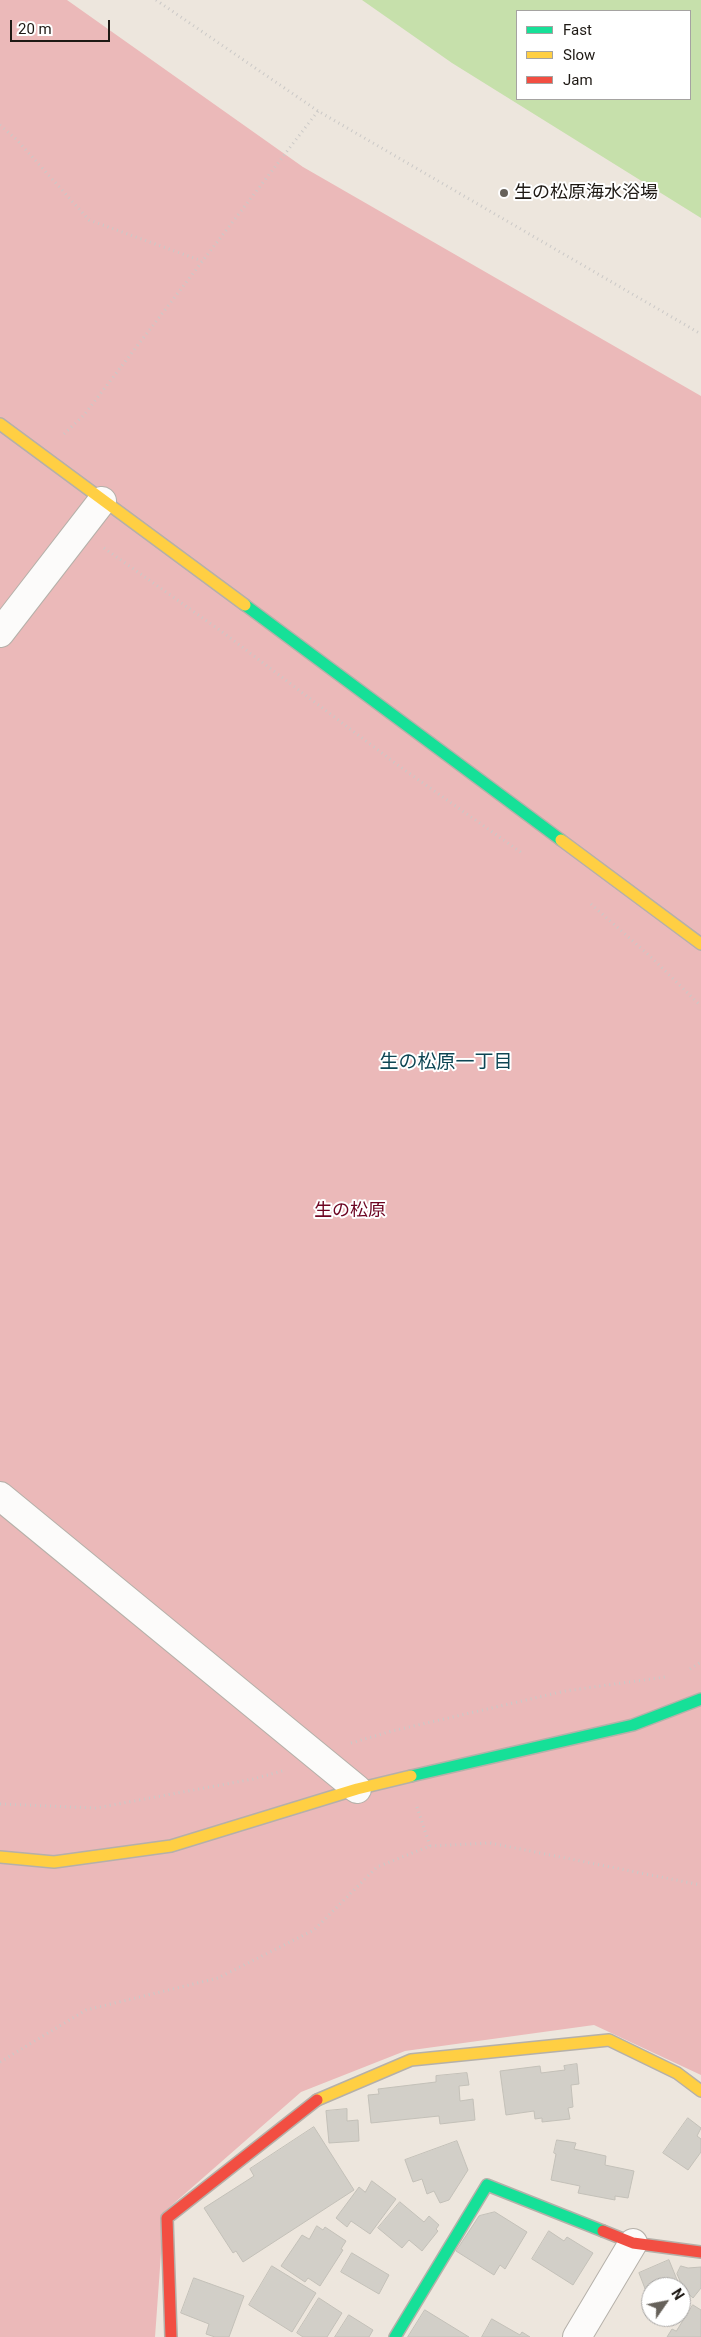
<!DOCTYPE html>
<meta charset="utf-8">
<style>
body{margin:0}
#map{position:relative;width:701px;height:2337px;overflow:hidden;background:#ede6dd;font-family:Roboto,sans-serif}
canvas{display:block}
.legend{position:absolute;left:516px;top:10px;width:175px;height:90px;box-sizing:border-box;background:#fff;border:1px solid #a5a3a1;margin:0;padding:6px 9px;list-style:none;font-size:15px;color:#1e1914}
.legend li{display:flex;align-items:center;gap:10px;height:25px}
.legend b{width:25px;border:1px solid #a5a3a1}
.north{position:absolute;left:641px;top:2277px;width:50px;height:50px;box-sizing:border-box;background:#fff;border:1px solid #a5a3a1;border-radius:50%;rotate:57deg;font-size:14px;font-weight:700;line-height:20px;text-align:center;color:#1e1914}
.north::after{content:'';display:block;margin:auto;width:18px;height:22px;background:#66615a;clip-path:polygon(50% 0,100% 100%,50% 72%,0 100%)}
.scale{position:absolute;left:10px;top:20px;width:100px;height:22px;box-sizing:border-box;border:2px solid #1e1914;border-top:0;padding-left:6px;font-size:15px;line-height:18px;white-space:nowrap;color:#1e1914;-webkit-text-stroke:4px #fff;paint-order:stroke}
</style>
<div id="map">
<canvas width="701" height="2337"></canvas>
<ul class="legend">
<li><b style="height:6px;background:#16e098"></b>Fast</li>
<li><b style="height:6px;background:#ffcf43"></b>Slow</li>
<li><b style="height:6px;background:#f24e42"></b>Jam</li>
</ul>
<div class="north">N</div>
<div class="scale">20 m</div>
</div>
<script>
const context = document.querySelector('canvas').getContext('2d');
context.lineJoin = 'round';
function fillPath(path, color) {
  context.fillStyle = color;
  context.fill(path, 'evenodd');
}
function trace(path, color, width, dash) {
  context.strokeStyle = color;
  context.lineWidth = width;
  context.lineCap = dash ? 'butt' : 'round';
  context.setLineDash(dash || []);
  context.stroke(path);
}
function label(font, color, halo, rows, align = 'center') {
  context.font = font + ' Roboto,"Noto Sans JP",sans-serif';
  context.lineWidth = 4;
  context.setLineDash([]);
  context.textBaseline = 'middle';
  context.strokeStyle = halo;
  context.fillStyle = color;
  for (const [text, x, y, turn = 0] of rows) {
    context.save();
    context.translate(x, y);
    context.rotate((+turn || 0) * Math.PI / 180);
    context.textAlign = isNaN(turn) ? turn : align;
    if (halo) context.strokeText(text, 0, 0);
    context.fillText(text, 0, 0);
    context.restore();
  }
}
const forest = new Path2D(`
 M0 0H67L303 167 701 396V2075L594 2025 405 2051 301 2092 164 2212 155 2337H0Z`);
const water = new Path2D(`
 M362 0H701V218L452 63ZM517 11H690V99H517Z`);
const building = new Path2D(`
 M577 2064 579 2084 571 2085 573 2107 568 2108 570 2119 542 2122V2118L535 2119 534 2111 506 2115 500 2071 540 2066 541 2073 565 2070 564 2066Z
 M467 2073 469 2085 459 2086 460 2101 473 2099 475 2120 440 2124 439 2116 371 2123 368 2095 379 2094 378 2089 436 2082V2076Z
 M347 2109V2121L358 2120 359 2141 329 2143 326 2111Z
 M688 2118 701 2128 697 2136 701 2139V2152L688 2170 663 2153Z
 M314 2127 354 2190 243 2262 236 2251 233 2253 204 2208 254 2176 250 2169Z
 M557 2140 576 2143 574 2149 606 2156 605 2165 634 2171 628 2198 615 2196V2200L578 2193 580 2186 551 2180 556 2154 554 2153Z
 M457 2141 468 2170 449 2200 440 2203 434 2191 427 2194 422 2179 413 2182 405 2160Z
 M372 2181 396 2199 370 2234 351 2221 347 2227 336 2218 359 2187 365 2192Z
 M400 2202 424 2222 429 2216 439 2225 436 2229 438 2231 422 2251 409 2240 402 2248 378 2228Z
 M495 2212 527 2232 505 2269 500 2265 494 2275 456 2251 479 2216Z
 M317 2226 323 2230 325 2227 346 2241 341 2249 343 2250 320 2286 308 2278 305 2282 281 2266 302 2235 309 2239Z
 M549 2231 564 2241 567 2237 593 2253 573 2285 532 2259Z
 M352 2253 389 2275 379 2294 341 2272Z
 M669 2260 680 2287H651L649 2299 639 2273Z
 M272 2266 316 2293 292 2332 249 2305Z
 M681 2266 688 2268 701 2267V2288L693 2298 684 2290 677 2274Z
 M194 2278 244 2296 229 2337H215L206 2334 209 2324 181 2313Z
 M319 2298 342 2313 327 2337H303L297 2333Z
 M693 2305 701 2310V2337H667L672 2329 676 2331Z
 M425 2310 469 2337H408Z
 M349 2315 373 2330 369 2337H335Z
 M492 2319 520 2335 522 2332 530 2337H482Z`);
const path = new Path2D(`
 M156 0 318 111 701 334
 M0 125 17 140 89 220 202 261
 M64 434 84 415 318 111
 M104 548 221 631 399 766 522 853
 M591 904 652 958 701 1006
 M690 1669 701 1662
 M351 1743 392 1731 565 1691 665 1677
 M0 1804 96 1808 253 1779 286 1770
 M417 1807 430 1846
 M0 2062 86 2010 218 1978 314 1930 377 1867 430 1846 490 1843 701 1885`);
const street = new Path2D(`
 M0 633 102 501
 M0 1496 357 1789
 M577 2337 633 2243`);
const fast = new Path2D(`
 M245 605 561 840
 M411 1776 633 1725 701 1699
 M395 2337 487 2185 603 2231`);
const slow = new Path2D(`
 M0 424 245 605
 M561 840 701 944
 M0 1857 54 1862 171 1846 357 1789 411 1776
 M317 2100 411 2060 609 2040 677 2073 701 2091`);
const jam = new Path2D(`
 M603 2231 633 2243 701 2252
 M171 2337 167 2218 317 2100`);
const markers = [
 [504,193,5,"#66615a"]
];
const poiNames = [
 ["生の松原海水浴場",514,193]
];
const parkNames = [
 ["生の松原",350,1211]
];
const neighbourhoodNames = [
 ["生の松原一丁目",446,1063]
];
fillPath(forest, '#ebb9b9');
fillPath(water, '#c6e0ab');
fillPath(building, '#d2cfc8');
trace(building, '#c3c0b8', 1);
trace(street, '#b5b0a9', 30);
trace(fast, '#b5b0a9', 14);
trace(slow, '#b5b0a9', 14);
trace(jam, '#b5b0a9', 14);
trace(path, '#cbc9c7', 3, [1, 4]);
trace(street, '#fcfbfa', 28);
trace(fast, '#16e098', 11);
trace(slow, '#ffcf43', 11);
trace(jam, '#f24e42', 11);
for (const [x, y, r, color] of markers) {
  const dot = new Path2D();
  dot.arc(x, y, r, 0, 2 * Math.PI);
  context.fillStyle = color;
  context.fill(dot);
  trace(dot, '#fff', 2);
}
label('18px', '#1e1914', '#fff', poiNames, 'left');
label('18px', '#6d0522', '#fff', parkNames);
label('19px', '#0e4654', '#fff', neighbourhoodNames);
</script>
